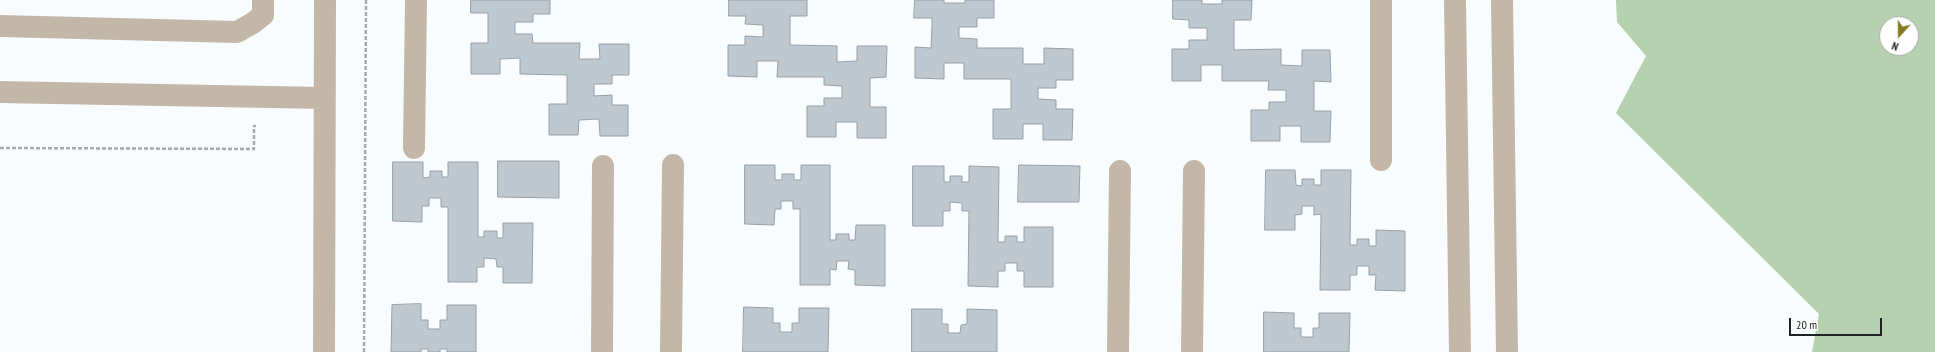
<!DOCTYPE html>
<style>
body{margin:0}
#map{position:relative;width:1935px;height:352px;overflow:hidden;background:#f8fcff;font-family:"PT Sans Narrow",sans-serif}
canvas{display:block}
.north{position:absolute;left:1879px;top:16px;width:40px;height:40px;box-sizing:border-box;background:#fff;border:1px solid #a6a7a8;border-radius:50%;rotate:201deg;font-size:11px;font-weight:700;line-height:16px;text-align:center;color:#202326}
.north::after{content:'';display:block;margin:auto;width:14px;height:18px;background:#847a20;clip-path:polygon(50% 0,100% 100%,50% 72%,0 100%)}
.scale{position:absolute;left:1789px;top:318px;width:93px;height:18px;box-sizing:border-box;border:2px solid #202326;border-top:0;padding-left:5px;font-size:12px;line-height:14px;white-space:nowrap;color:#202326;-webkit-text-stroke:3px #fff;paint-order:stroke}
</style>
<div id="map">
<canvas width="1935" height="352"></canvas>
<div class="north">N</div>
<div class="scale">20 m</div>
</div>
<script>
const context = document.querySelector('canvas').getContext('2d');
context.lineJoin = 'round';
function fillPath(path, color) {
  context.fillStyle = color;
  context.fill(path, 'evenodd');
}
function trace(path, color, width, dash) {
  context.strokeStyle = color;
  context.lineWidth = width;
  context.lineCap = dash ? 'butt' : 'round';
  context.setLineDash(dash || []);
  context.stroke(path);
}
const green = new Path2D(`
 M1616 0H1935V352H1812L1819 314 1616 113 1646 56 1617 22ZM1887 24H1911V48H1887Z`);
const building = new Path2D(`
 M471 0H550V14H533V22H515V34H532L533 43H580L579 59H600L599 44H629V75H612V84H594V96L612 95V105H628V136H600L599 119 579 120 578 135H549V104H567V75L520 74V58L500 59V74H471V43H488V13H471Z
 M729 0H807V16H790V45L837 46V62L857 61V46H887L886 77 870 78V107H886V138H857V122H836V137H807V106H824V98H842V86L824 85V77H777L778 61H757V77L728 76V45H745V36L763 37V25L745 24 746 16H729Z
 M915 0H944V3H965V0H994V18H977V27H959V38L977 39V48H1023V64H1044V48L1073 49V80H1056V88H1038V99L1056 100V109H1073L1072 140H1043V124H1023V139H993V109H1011V79H964V63H944V79L915 78V47L931 48 932 26V18H914Z
 M1173 0H1202V4H1222V0H1252L1251 20H1234V50L1281 49V65L1302 66V50H1330L1331 82 1314 81V111H1331L1330 142H1301V126H1280V141H1251V110H1269V102H1286V90H1268L1269 81H1222V65H1201V81H1172V49H1189V40H1207V28H1189V20L1173 19Z
 M498 161H559V198L498 197Z
 M393 162H423V178L430 177V171H442V177H448V162H478V237H484V231H497V238H503V223H533L532 283H503V267H497L496 259 484 258V267H477V282H448V207H441V198H429V206H422V222L393 221Z
 M745 165H775V180H782V174H794V180H801V165H830V240H836V234H849V240H855L856 225H885V286L855 285V270L848 269 849 261H837L836 270 830 269V285H800V209H793V201H781V209H775L774 225 745 224Z
 M1019 165 1080 166 1079 202H1018Z
 M913 166H944V182H950V176H962V182H969V166L999 167 998 242H1005V236H1017V242H1024V227H1053V287H1024V271H1017V263H1005V271H998V287L968 286 969 211H962V203L950 202V211H943V226H913Z
 M1266 170H1295L1296 185 1302 186V179H1314V185H1321V170H1351L1350 245H1357V239H1369V246H1376V230L1405 231V291L1375 290 1376 275H1369V266H1357V275H1350V290H1320L1321 214 1314 215V206H1302V214L1295 215V230H1265Z
 M421 304V320H428V329H440V320H447V305H476V352H447V349H440V352H428V349H421V352H391L392 305Z
 M744 307 773 308V323H780V332H792V323H799V308H829L828 352H743Z
 M912 309H942V324H948V333H960L961 325 967 324V309L997 310V352H912Z
 M1264 312 1294 313V328H1301V337H1313V328H1319V313H1350L1349 352H1264Z`);
const path = new Path2D(`
 M0 148 254 149V126H256
 M364 352 366 0`);
const minor = new Path2D(`
 M1381 0V160
 M1455 0 1460 352
 M1502 0 1507 352
 M0 26 237 32 253 23 263 15V0
 M0 92 324 98
 M414 148 416 0
 M324 352 325 0
 M602 352 603 166
 M671 352 673 165
 M1118 352 1120 171
 M1192 352 1194 171`);
fillPath(green, '#b6d1af');
fillPath(building, '#bfc8cf');
trace(building, '#98a0a7', 1);
trace(path, '#a8abae', 2.5, [4, 2]);
trace(minor, '#c3b7a8', 22);
</script>
